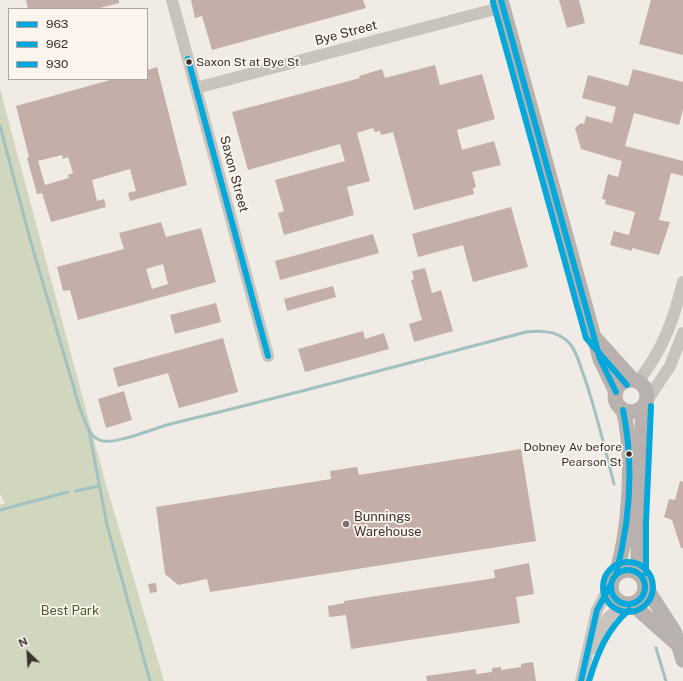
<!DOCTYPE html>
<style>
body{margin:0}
#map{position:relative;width:683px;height:681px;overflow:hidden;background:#f0ebe5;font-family:"Public Sans",sans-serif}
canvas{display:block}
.legend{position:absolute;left:8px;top:8px;width:140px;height:72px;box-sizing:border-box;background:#fbf5ee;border:1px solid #aea6a0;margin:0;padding:5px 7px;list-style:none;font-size:12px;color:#3b302b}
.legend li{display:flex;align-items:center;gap:8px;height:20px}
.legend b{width:20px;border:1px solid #aea6a0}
.north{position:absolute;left:8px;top:633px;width:40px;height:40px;-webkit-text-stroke:3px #fbf5ee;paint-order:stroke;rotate:335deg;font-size:11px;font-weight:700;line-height:16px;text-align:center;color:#3b302b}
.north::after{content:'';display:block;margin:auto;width:14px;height:18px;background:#3b302b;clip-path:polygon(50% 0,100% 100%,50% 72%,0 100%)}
</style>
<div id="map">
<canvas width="683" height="681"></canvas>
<ul class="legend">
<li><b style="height:5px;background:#06a8db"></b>963</li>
<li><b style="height:5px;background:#06a8db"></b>962</li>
<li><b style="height:5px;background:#06a8db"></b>930</li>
</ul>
<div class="north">N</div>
</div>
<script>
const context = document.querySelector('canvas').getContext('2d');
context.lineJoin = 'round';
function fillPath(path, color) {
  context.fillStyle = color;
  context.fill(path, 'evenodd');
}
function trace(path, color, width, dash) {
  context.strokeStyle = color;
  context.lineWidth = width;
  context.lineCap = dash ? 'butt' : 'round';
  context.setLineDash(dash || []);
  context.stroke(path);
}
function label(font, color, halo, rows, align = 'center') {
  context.font = font + ' "Public Sans",sans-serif';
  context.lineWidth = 3.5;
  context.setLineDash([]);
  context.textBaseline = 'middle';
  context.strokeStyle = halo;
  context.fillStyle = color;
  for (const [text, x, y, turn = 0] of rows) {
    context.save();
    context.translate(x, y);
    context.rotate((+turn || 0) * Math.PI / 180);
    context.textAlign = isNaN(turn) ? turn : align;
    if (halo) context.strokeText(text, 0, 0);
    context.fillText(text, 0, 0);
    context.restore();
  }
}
const green = new Path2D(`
 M0 89 105 481 164 681H0V505L5 503 0 494Z`);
const stream = new Path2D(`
 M0 126 30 239 80 409C85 420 89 439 103 441 118 444 157 427 174 423 291 395 408 363 526 332 541 330 560 331 571 345 577 353 580 366 584 376 596 411 605 448 614 484
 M89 431 107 525 150 681
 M76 491 99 486
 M0 510 68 492
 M656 648 666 681`);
const building = new Path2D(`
 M26 0H119V3L96 9H28Z
 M191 0H363L366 8 212 50 202 16 195 18Z
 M559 0H579L585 23 567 28Z
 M651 0H683V55L639 44Z
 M435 65 440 85 482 74 495 119 457 130 462 150 494 141 501 165 472 172 476 187 473 188 474 194 414 210 393 132 381 135 380 131 375 132 373 128 357 133 370 181 347 187 354 215 284 235 278 213 284 211 275 180 345 161 340 144 248 170 232 112 360 78 359 76 382 69 385 78Z
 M157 67 187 185 130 201 128 193 136 191 130 169 92 180 97 201 104 199 106 207 51 222 42 193 37 194 27 158 29 157 16 106 114 79H147V70ZM62 155 63 159 68 157 73 173 68 175 69 178 45 185 38 161Z
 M633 69 683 82V109L679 125 634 113 625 146 683 161V176L671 173 659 220 670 222 659 255 632 248V251L610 245 614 231 629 235 635 212 605 204 606 200 602 199 608 174 618 177 622 161 581 149 575 128 581 123 584 124 586 116 612 123 616 107 582 98 588 75 628 86Z
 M511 207 528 267 473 282 463 245 418 257 412 234Z
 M161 222 166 237 201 228 216 282 78 320 70 290 63 291 57 267 124 249 119 233ZM163 264 168 284 152 289 146 269Z
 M373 234 379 253 280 280 275 261Z
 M425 268 432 293 441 290 453 331 414 342 409 324 422 320 411 280 414 279 412 271Z
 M333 286 336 297 287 311 284 299Z
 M216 303 221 322 175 334 170 315Z
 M363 331 365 339 384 333 389 349 305 372 298 349Z
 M223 338 238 392 179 408 168 373 118 387 113 368Z
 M124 391 132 420 106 428 98 399Z
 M521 449 536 541 210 592 207 579 178 585 165 574 156 507 331 479 330 471 357 467 359 475Z
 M680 481 683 482V548H681L672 520 664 517 669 499 675 500Z
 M529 563 534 594 516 597 520 623 351 649 346 615 329 617 328 606 344 603V601L495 578 494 570Z
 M156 583 157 592 150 593 148 584Z
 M533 662 536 681H427L426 676 476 669V674L492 672V668L501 667V670L521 667V664Z`);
const minor = new Path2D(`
 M172 0 268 356
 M196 88 503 7
 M638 381C662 352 674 319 683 282
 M646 402 670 366 683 333
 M593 648 609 617 624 604
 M581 681 597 610 610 586`);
const major = new Path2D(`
 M501 0 600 359 616 392
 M596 339 633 380
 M615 396a16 16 0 1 1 32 0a16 16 0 1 1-32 0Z
 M611 587a17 17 0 1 1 34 0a17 17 0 1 1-34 0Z
 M638 573V522L643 406
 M616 574C629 532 635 453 623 410
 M645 586 674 631 683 660
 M632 604 677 644`);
const bus1 = new Path2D(`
 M501 0 600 359 616 392
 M611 587a17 17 0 1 1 34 0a17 17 0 1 1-34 0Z
 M616 574C630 521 634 464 623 410
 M581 681 597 610 610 586`);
const bus2 = new Path2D(`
 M493 2 586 338 627 385
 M603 587a25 25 0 1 1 50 0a25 25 0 1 1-50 0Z
 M646 573V522L651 406
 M589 681C597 654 607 629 629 610`);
const bus3 = new Path2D(`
 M188 59 268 356`);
const markers = [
 [189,62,3.5,"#3b302b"],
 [629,454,3.5,"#3b302b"],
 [346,524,4,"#7a716c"]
];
const busNames = [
 ["Saxon St at Bye St",196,62],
 ["Dobney Av before",622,447,"right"],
 ["Pearson St",622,462,"right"]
];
const streetNames = [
 ["Bye Street",346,33,-15],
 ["Saxon Street",234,174,75]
];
const poiNames = [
 ["Bunnings",354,517],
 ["Warehouse",354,532]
];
const parkNames = [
 ["Best Park",70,611]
];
fillPath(green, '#d1d6bf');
trace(stream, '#a1c2c1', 3);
fillPath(building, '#c3afa7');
trace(minor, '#c9c3be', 12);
trace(major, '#b8b1ad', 15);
trace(bus1, '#06a8db', 6);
trace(bus2, '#06a8db', 6);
trace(bus3, '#06a8db', 6);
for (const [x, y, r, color] of markers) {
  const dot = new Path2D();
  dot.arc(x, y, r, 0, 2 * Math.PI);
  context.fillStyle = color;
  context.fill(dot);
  trace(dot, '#fbf5ee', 1.5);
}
label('12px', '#3b302b', '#fbf5ee', busNames, 'left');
label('13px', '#3b302b', '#fbf5ee', streetNames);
label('13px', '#3b302b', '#fbf5ee', poiNames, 'left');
label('13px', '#4a5a2e', '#fbf5ee', parkNames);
</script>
